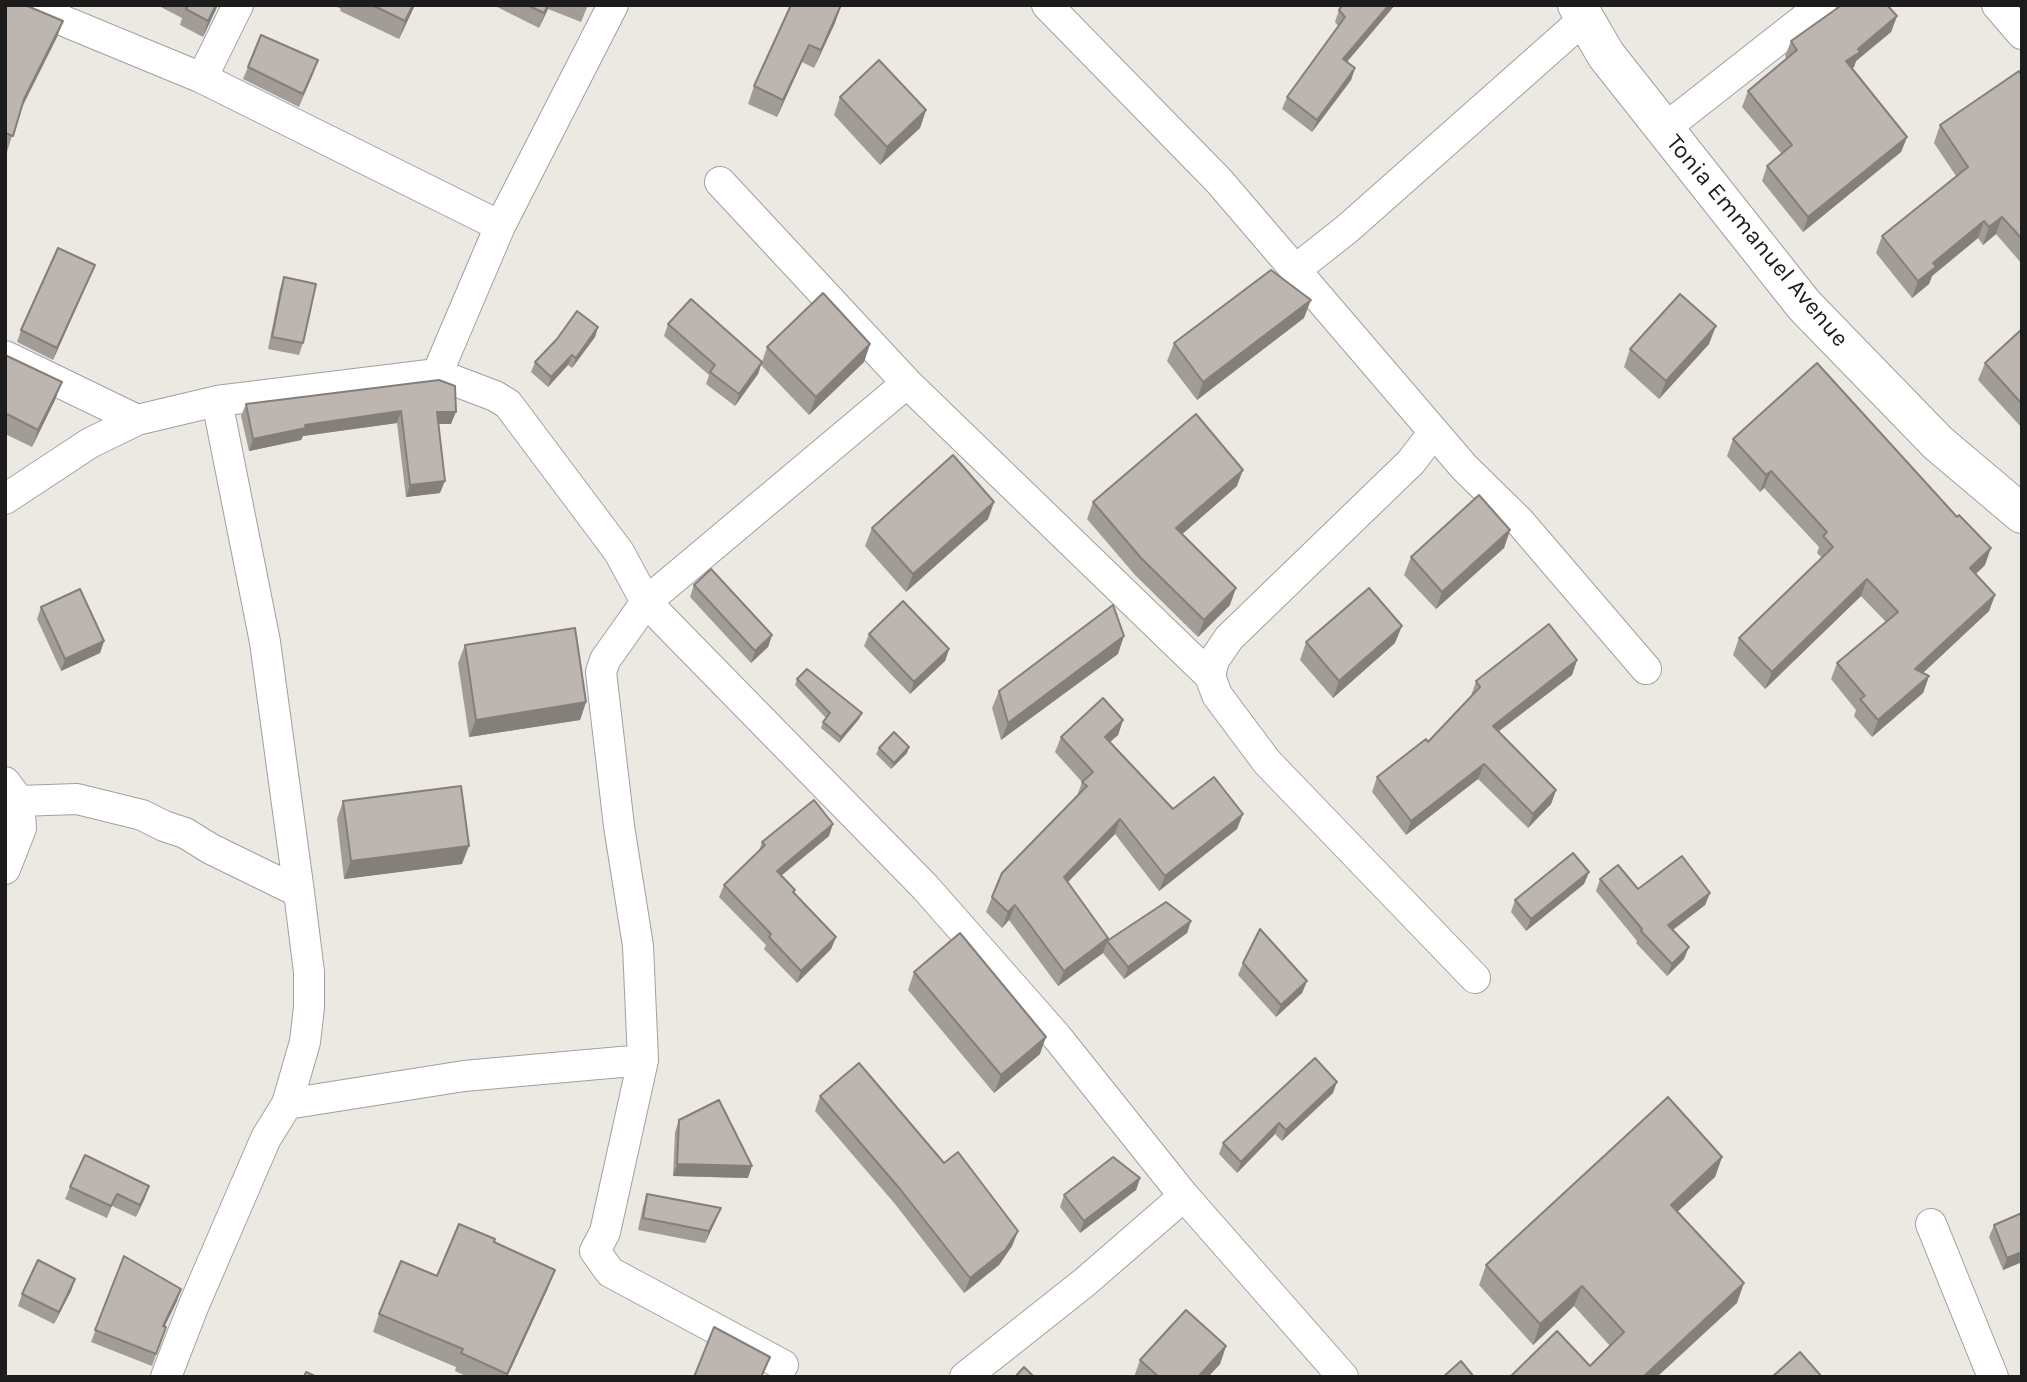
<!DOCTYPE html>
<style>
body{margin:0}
#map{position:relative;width:2027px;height:1382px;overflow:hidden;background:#ece9e3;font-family:Karla,sans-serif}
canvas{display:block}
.frame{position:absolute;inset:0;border:7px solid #1c1c1c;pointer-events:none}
</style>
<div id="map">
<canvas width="2027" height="1382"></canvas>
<div class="frame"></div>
</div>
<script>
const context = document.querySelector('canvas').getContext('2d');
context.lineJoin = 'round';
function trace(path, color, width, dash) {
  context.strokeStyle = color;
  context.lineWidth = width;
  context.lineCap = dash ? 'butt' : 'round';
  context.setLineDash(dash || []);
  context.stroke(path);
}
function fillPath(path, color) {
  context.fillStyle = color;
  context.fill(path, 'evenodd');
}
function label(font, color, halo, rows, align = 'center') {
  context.font = font + ' Karla,sans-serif';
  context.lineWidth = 6;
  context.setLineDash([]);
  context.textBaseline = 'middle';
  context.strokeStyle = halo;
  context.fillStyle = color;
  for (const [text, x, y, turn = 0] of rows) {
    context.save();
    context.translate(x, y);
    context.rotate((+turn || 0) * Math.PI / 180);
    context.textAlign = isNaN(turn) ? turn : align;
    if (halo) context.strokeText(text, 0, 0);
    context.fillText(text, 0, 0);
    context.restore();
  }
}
const minor = new Path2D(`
 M25 5 202 78 238 5
 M1047 5 1219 181 1464 467 1520 522 1646 669
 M1997 5 2022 34
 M202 78 500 226
 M1664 129 1822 5
 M720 182 907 383 1210 676
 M1295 270 1347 229 1584 19
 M5 356 137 420
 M437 374 500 226 613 5
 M217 401 265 642 299 892
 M1434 432 1411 462 1229 638 1214 660 1210 676 1217 695 1267 762 1475 978
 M5 499 90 443 137 420 217 401 437 374 495 396 508 404 619 552 646 602 907 383
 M5 782 19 801 21 828 5 869
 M19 801 77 799 142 815 164 826 185 833 211 849 299 892 309 972V1007L305 1042 287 1104 266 1138 193 1307 166 1377
 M287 1104 464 1076 643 1060
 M1931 1224 1993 1377
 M783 1365 610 1272 595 1251 605 1232 643 1060 638 946 619 826 601 672 605 660 646 602 925 887 1057 1037 1184 1196 1343 1377
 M965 1377 1085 1282 1184 1196`);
const tertiary = new Path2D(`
 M1577 5 1606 55 1804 305 1938 443 2022 514`);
const wall = new Path2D(`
 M5 5 63 21 57 37 20 111 7 152 5 151Z
 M157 5H218L203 37 180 25 182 18Z
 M333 5H415L399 39 340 11 341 9Z
 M493 5H588L581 22 548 9 539 28Z
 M841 5 835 23 814 68 802 62 777 117 748 104 754 86Z
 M1342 5H1395L1347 62 1355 68 1351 80 1312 132 1282 109 1287 97 1338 26 1335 22 1339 10Z
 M1837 5H1887L1897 16 1891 32 1856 61 1854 67 1852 68 1907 137 1901 152 1803 232 1762 181 1767 166 1782 154 1742 107 1748 91 1787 59 1785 56 1791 41 1836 9Z
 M248 67 314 72 299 107 243 79Z
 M2022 76V264L1996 234 1983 245 1978 238 1932 276 1929 284 1912 298 1876 253 1882 236 1956 176 1934 143 1940 125Z
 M840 97 926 110 920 128 880 165 834 115Z
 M95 265 53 360 17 342 21 330Z
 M284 277 303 343 299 355 268 349 280 289Z
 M1304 318 1197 400 1167 361 1174 343Z
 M668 324 762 362 767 347 870 344 864 362 809 415 761 365 758 374 735 406 706 384 709 375 664 336Z
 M598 327 595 337 572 368 568 365 548 387 531 372 535 362Z
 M2022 329V428L1978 380 1985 363Z
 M1709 344 1659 399 1624 367 1630 349Z
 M5 355 62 382 55 400 32 447 5 434Z
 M439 380 451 424H438L440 493 406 497 397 423 303 436 301 440 249 451 241 416 246 404Z
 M1733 439 1985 565 1976 574 1995 595 1989 611 1923 673 1929 676 1923 693 1872 737 1854 716 1856 710 1831 679 1837 663 1886 622 1861 596 1765 689 1733 655 1739 638 1822 558 1817 553 1819 547 1764 488 1760 492 1727 456Z
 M1237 486 1182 534 1230 605 1198 637 1135 575 1087 519 1093 502Z
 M994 502 988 519 906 592 865 546 872 528Z
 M1510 530 1504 548 1436 609 1404 575 1411 557Z
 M694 585 772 635 768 647 751 663 690 597Z
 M41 607 104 641 100 653 61 671 37 619Z
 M869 634 949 649 945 661 910 694 864 646Z
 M1306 642 1395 643 1333 698 1300 660Z
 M465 645 586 702 580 720 469 737 458 663Z
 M1118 654 1001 740 992 708 999 691Z
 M1577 660 1572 675 1498 732 1556 790 1551 804 1528 828 1478 779 1406 835 1372 792 1377 777 1428 742 1471 696 1476 681Z
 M797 679 859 719 839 743 821 728 823 722 826 718 795 685Z
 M1123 720 1118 735 1110 742 1173 809 1237 829 1159 891 1115 834 1068 882 1108 938 1107 941 1191 921 1187 933 1124 979 1103 953 1058 986 1009 920 1002 928 986 912 992 897 1077 796 1082 782 1055 752 1061 737Z
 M909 747 907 753 891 769 876 754 879 748Z
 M343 801 462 864 344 879 337 819Z
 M829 836 781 876 794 893 836 937 831 949 797 983 764 949 766 945 719 897 724 885 759 851 762 842Z
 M1589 872 1584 884 1526 931 1511 912 1515 900Z
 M1600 879 1638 889 1710 893 1705 905 1673 930 1684 959 1667 976 1636 943 1637 941 1596 891Z
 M1243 963 1307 981 1302 993 1276 1017 1238 975Z
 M914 972 1040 1054 994 1093 908 990Z
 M1333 1093 1282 1141 1275 1134 1237 1173 1219 1154 1223 1143Z
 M820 1096 944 1163 1018 1231 1012 1246 999 1265 964 1293 895 1204 815 1111Z
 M679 1120 748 1178 673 1176 675 1132Z
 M1722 1157 1715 1177 1677 1212 1737 1303 1590 1366 1610 1346 1574 1306 1533 1345 1479 1285 1486 1265Z
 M1140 1178 1136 1190 1080 1233 1060 1207 1064 1195Z
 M149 1186 136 1217 112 1206 107 1218 65 1199 70 1187Z
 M647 1194 716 1220 705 1243 638 1230 643 1206Z
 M2022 1213V1262L2003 1270 1989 1237 1994 1225Z
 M494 1242 548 1288 507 1377H468L455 1371 456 1367 373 1332 379 1314 437 1276Z
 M124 1256 177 1301 164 1327H166L152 1366 91 1342Z
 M75 1279 71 1291 54 1324 18 1306 22 1294Z
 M1226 1346 1220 1364 1208 1377H1134L1140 1360Z`);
const shadedWall = new Path2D(`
 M216 5H218L203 37 208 21Z
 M413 5H415L399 39 405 21Z
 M548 5H549L548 9 539 28Z
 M841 5 835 23 814 68 821 50Z
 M1389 5H1395L1339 71 1343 59Z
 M1897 16 1891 32 1856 61 1854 67 1841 76 1846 61 1858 49Z
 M63 21 57 37 18 115 24 99Z
 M809 45 802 62 777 117 783 100Z
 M1355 68 1351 80 1312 132 1317 120Z
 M926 110 920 128 880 165 887 147Z
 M1907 137 1901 152 1803 232 1808 217Z
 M2002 217 1996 234 1983 245 1989 227Z
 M1984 221 1978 238 1932 276 1929 284 1912 298 1918 281 1933 263Z
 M95 265 90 277 53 360 57 348Z
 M1311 300 1304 318 1197 400 1203 382Z
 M1716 326 1709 344 1659 399 1666 381Z
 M598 327 595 337 572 368 576 358Z
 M870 344 864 362 809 415 816 397Z
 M572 355 568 365 548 387 551 377Z
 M762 362 758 374 735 406 739 394Z
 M62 382 55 400 32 447 38 430Z
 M401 411 397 423 303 436 301 440 249 451 253 439 305 425Z
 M437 412H456L451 424H432Z
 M1243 470 1237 486 1170 545 1176 528Z
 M1771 471 1764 488 1760 492 1766 475Z
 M445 481 440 493 406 497 410 485Z
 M994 502 988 519 906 592 913 574Z
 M1510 530 1504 548 1436 609 1442 592Z
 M1991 548 1985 565 1964 585 1970 568Z
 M1867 579 1861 596 1765 689 1772 672Z
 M1236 588 1230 605 1198 637 1204 620Z
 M1995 595 1989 611 1909 686 1915 669Z
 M1402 626 1395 643 1333 698 1339 681Z
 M772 635 768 647 751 663 755 651Z
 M1124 636 1118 654 1001 740 1008 723Z
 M104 641 100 653 61 671 65 659Z
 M949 649 945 661 910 694 914 682Z
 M1577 660 1572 675 1487 740 1493 726Z
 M1929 676 1923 693 1872 737 1878 720Z
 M586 702 580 720 469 737 476 720Z
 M862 713 859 719 839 743 841 737Z
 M1123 720 1118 735 1099 752 1105 737Z
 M909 747 907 753 891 769 894 763Z
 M1484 764 1478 779 1406 835 1411 821Z
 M1556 790 1551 804 1528 828 1533 814Z
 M1243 814 1237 829 1159 891 1165 876Z
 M1120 819 1115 834 1058 892 1064 877Z
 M833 824 829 836 772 883 777 871Z
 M469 846 462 864 344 879 351 861Z
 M1589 872 1584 884 1526 931 1531 919Z
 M1710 893 1705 905 1663 937 1668 925Z
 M1015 905 1009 920 1002 928 1008 912Z
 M1191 921 1187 933 1124 979 1128 967Z
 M836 937 831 949 797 983 801 971Z
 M1108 938 1103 953 1058 986 1064 971Z
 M1689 947 1684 959 1667 976 1672 964Z
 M1307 981 1302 993 1276 1017 1281 1005Z
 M1046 1037 1040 1054 994 1093 1001 1075Z
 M1337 1082 1333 1093 1282 1141 1286 1130Z
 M1279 1123 1275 1134 1237 1173 1241 1162Z
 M1722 1157 1715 1177 1663 1225 1671 1205Z
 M677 1164 752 1166 748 1178 673 1176Z
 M1140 1178 1136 1190 1080 1233 1084 1221Z
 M149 1186 145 1198 136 1217 140 1205Z
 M721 1208 716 1220 705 1243 709 1231Z
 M1018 1231 1012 1246 999 1265 964 1293 970 1278Z
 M2022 1252V1262L2003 1270 2007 1258Z
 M555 1270 548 1288 507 1377H506Z
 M75 1279 71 1291 54 1324 59 1312Z
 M1744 1283 1737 1303 1657 1377H1643Z
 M1582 1286 1574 1306 1533 1345 1540 1324Z
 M181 1289 177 1301 159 1338 163 1326Z
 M1226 1346 1220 1364 1208 1377H1198Z`);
const building = new Path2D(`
 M5 5H25L63 21 24 99 13 136 5 133Z
 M188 5H216L208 21 186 9Z
 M372 5H413L405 21Z
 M527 5H548L544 13Z
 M791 5H841L821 50 809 45 783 100 754 86Z
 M1342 5H1389L1343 59 1355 68 1317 120 1287 97 1345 17 1339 10Z
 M1838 5H1887L1897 16 1858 49 1860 52 1846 61 1907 137 1808 217 1767 166 1792 145 1748 91 1797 50 1791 41 1839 7Z
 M261 35 318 60 303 94 248 67Z
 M879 60 926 110 887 147 840 97Z
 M2019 71 2022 76V239L2002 217 1989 227 1984 221 1933 263 1936 267 1918 281 1882 236 1968 167 1940 125Z
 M58 248 95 265 57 348 21 330Z
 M1271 270 1311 300 1203 382 1174 343Z
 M284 277 316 284 303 343 272 337Z
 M823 293 870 344 816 397 767 347Z
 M1680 294 1716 326 1666 381 1630 349Z
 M691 299 762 362 739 394 710 372 715 365 668 324Z
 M577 311 598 327 576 358 572 355 551 377 535 362 557 339Z
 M2022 329V404L1985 363Z
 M5 355 62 382 38 430 5 413Z
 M1817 363 1957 517 1959 515 1991 548 1970 568 1995 595 1915 669 1929 676 1878 720 1860 699 1865 696 1837 663 1898 612 1867 579 1772 672 1739 638 1833 547 1823 536 1827 532 1771 471 1766 475 1733 439Z
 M439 380 455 386 456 412H437L445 481 410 485 401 411 305 425 306 428 253 439 246 404Z
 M1196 414 1243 470 1176 528 1236 588 1204 620 1141 558 1093 502Z
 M953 455 994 502 913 574 872 528Z
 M1479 495 1510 530 1442 592 1411 557Z
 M711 569 772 635 755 651 694 585Z
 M1369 588 1402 626 1339 681 1306 642Z
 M80 589 104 641 65 659 41 607Z
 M903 601 949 649 914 682 869 634Z
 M1113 605 1124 636 1008 723 999 691Z
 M1549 624 1577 660 1493 726 1556 790 1533 814 1484 764 1411 821 1377 777 1426 739 1428 742 1480 687 1476 681Z
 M575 628 586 702 476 720 465 645Z
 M807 669 862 713 841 737 823 722 830 713 797 679Z
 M1103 698 1123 720 1105 737 1173 809 1214 777 1243 814 1165 876 1120 819 1064 877 1108 938 1064 971 1015 905 1008 912 992 897 1002 873 1087 786 1082 782 1093 772 1061 737Z
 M894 732 909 747 894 763 879 748Z
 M461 786 469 846 351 861 343 801Z
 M814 800 833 824 777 871 795 890 793 892 836 937 801 971 769 937 771 934 724 885 765 845 762 842Z
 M1573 853 1589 872 1531 919 1515 900Z
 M1682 856 1710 893 1668 925 1689 947 1672 964 1641 931 1642 929 1600 879 1618 865 1638 889Z
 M1166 902 1191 921 1128 967 1107 941Z
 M1260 929 1307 981 1281 1005 1243 963Z
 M960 933 1046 1037 1001 1075 914 972Z
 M1315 1058 1337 1082 1286 1130 1279 1123 1241 1162 1223 1143Z
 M859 1063 944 1163 958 1152 1018 1231 1005 1250 970 1278 900 1189 820 1096Z
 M1668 1097 1722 1157 1671 1205 1744 1283 1643 1377H1510L1557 1331 1590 1366 1624 1332 1582 1286 1540 1324 1486 1265Z
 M719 1100 752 1166 677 1164 679 1120Z
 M85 1155 149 1186 140 1205 117 1194 111 1206 70 1187Z
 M1113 1157 1140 1178 1084 1221 1064 1195Z
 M647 1194 721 1208 709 1231 643 1218Z
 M2022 1213V1252L2007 1258 1994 1225Z
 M459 1224 495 1239 494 1242 555 1270 507 1374 461 1353 463 1349 379 1314 401 1261 437 1276Z
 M124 1256 181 1289 163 1326 166 1327 156 1354 95 1330Z
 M38 1260 75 1279 59 1312 22 1294Z
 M1186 1310 1226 1346 1198 1377H1159L1140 1360Z
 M714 1327 770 1357 761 1377H694Z
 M1800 1352 1822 1377H1772Z
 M1461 1361 1474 1377H1443Z
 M1024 1367 1034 1377H1015Z
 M306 1372 317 1377H304Z`);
const streetNames = [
 ["Tonia Emmanuel Avenue",1757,241,50]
];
trace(minor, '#a0a0a0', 32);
trace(tertiary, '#a0a0a0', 40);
trace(minor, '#fff', 30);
trace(tertiary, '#fff', 38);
fillPath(wall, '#a29c97');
fillPath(shadedWall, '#847f7b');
fillPath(building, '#bcb5b0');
trace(building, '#847f7b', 2);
label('24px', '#1c1c1c', '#fff', streetNames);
</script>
